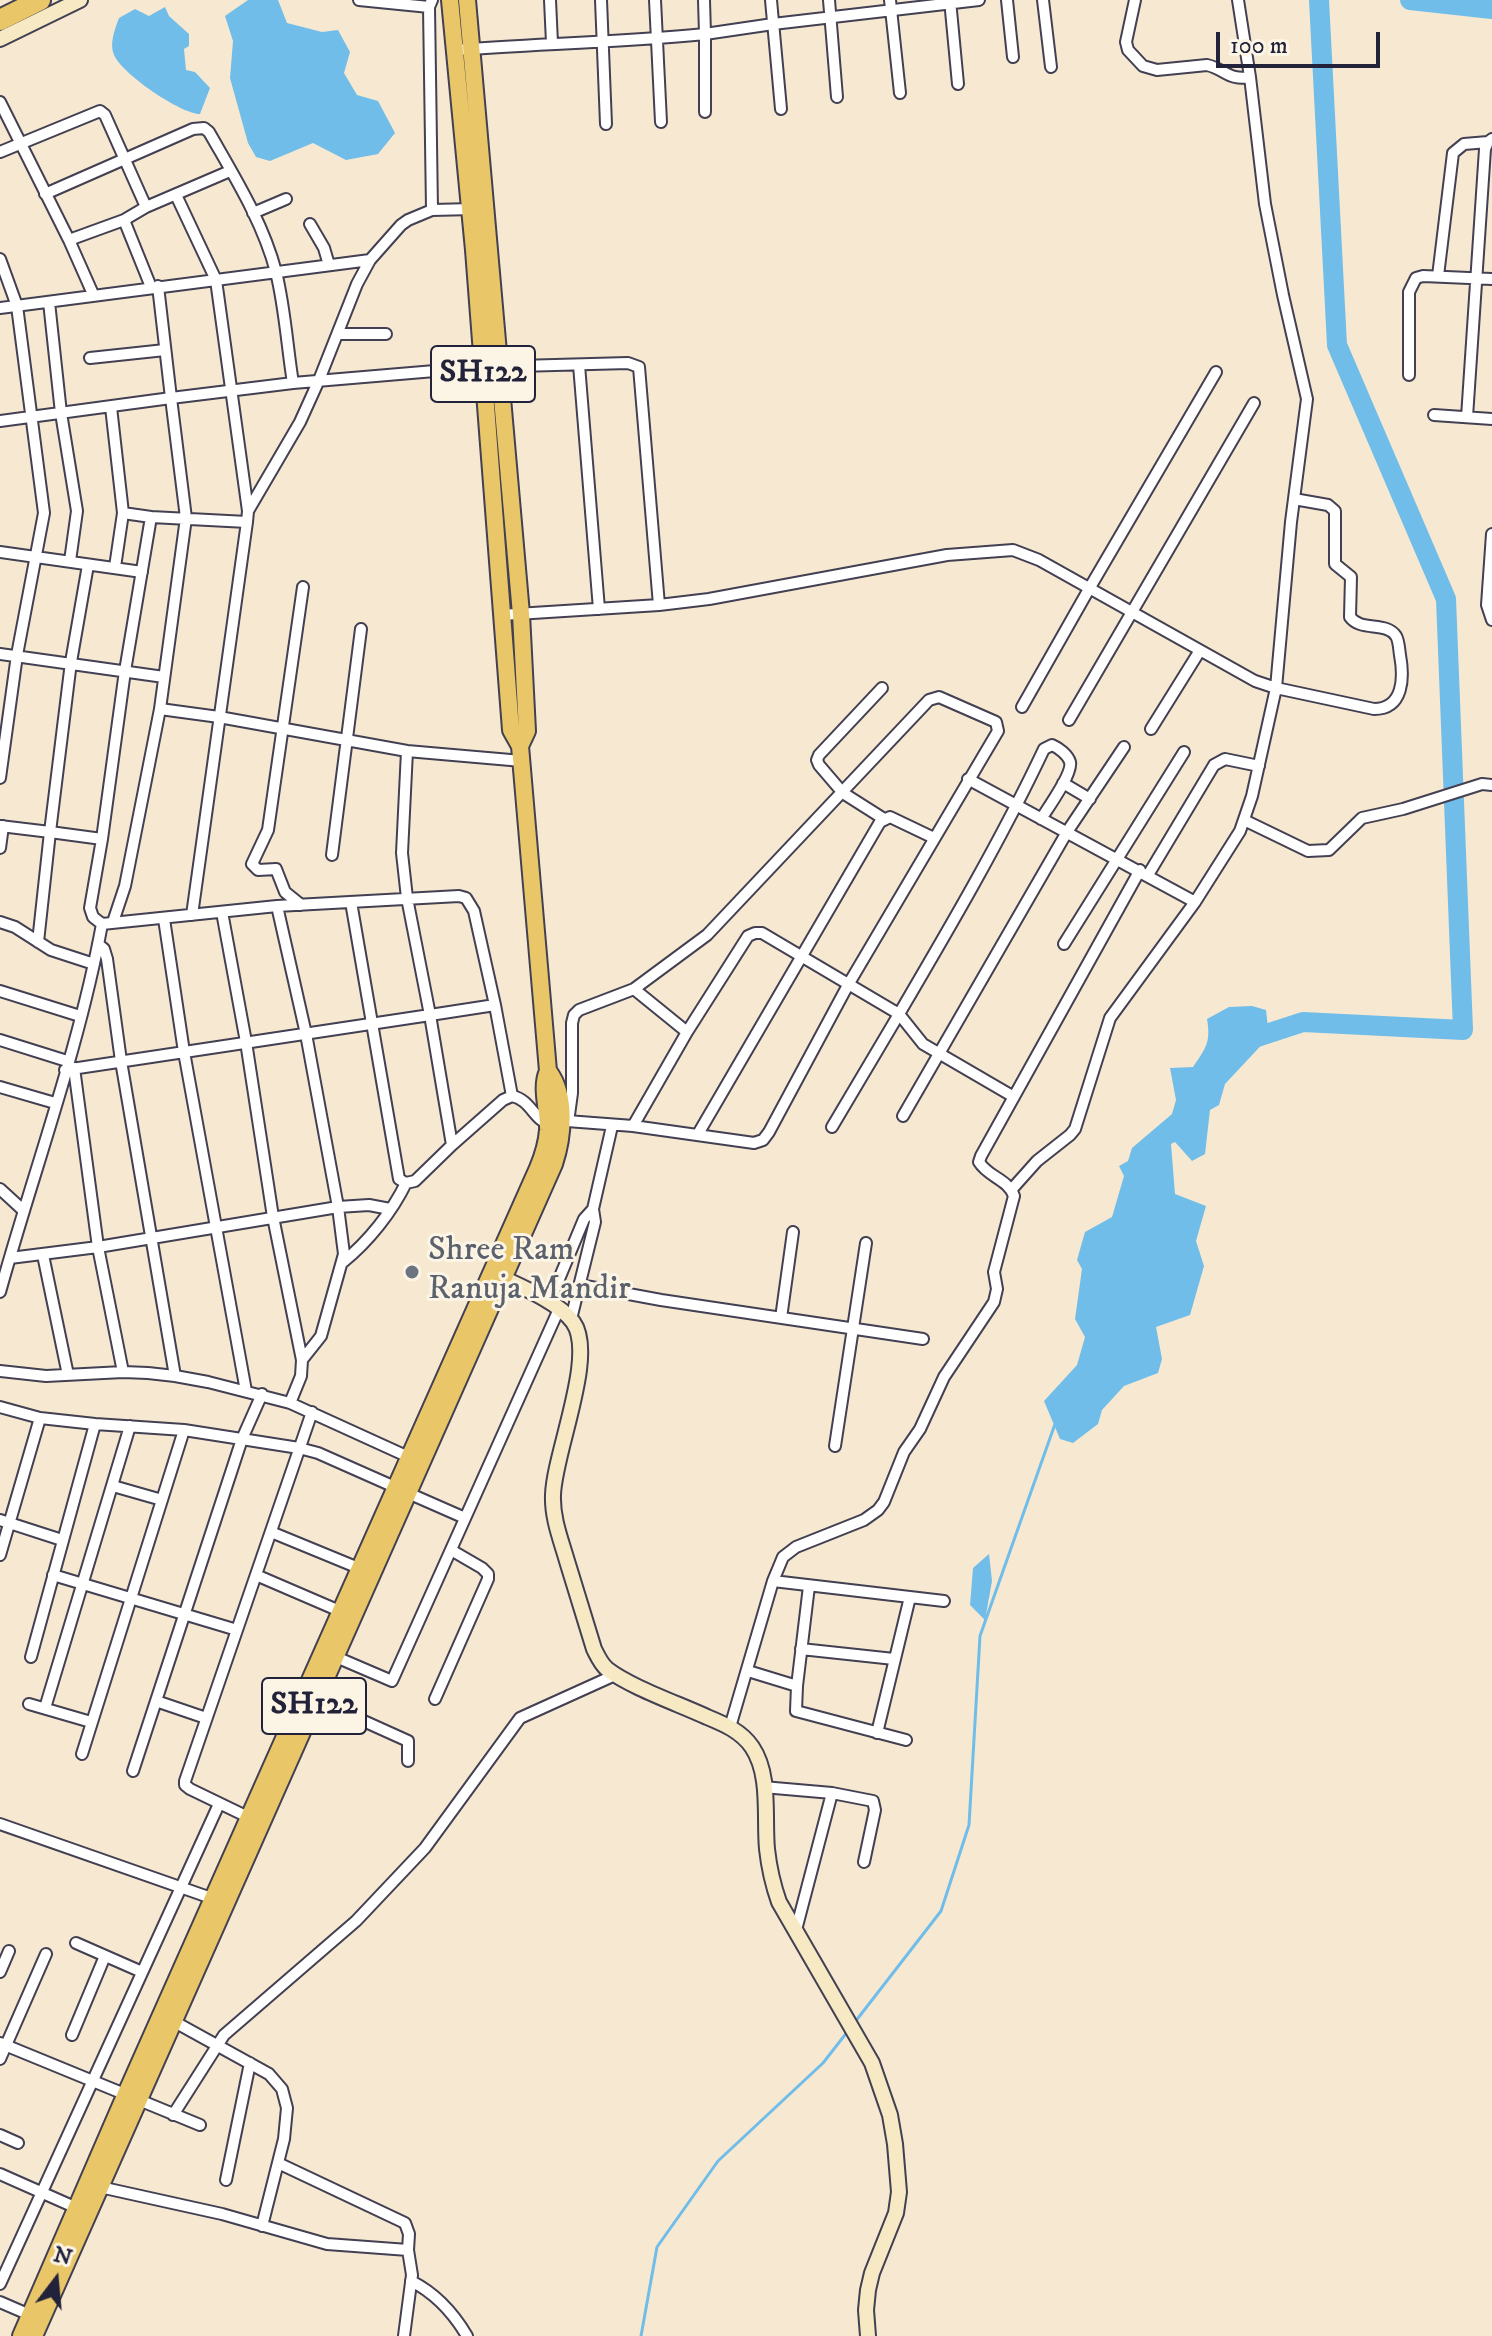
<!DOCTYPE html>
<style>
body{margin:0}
#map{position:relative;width:1492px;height:2336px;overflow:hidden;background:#f7e9d1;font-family:"IM FELL DW Pica",serif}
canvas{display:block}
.north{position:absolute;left:16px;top:2240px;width:80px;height:80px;-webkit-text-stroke:6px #fcf5e5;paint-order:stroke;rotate:16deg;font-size:22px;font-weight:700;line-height:32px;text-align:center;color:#22223b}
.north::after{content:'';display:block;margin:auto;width:28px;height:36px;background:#22223b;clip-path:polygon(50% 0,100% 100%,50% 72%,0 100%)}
.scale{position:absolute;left:1216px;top:32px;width:164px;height:36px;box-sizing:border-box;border:4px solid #22223b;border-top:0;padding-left:10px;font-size:24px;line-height:28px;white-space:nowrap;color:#22223b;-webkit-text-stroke:6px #fcf5e5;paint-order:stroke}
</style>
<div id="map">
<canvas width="1492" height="2336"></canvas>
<div class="north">N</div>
<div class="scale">100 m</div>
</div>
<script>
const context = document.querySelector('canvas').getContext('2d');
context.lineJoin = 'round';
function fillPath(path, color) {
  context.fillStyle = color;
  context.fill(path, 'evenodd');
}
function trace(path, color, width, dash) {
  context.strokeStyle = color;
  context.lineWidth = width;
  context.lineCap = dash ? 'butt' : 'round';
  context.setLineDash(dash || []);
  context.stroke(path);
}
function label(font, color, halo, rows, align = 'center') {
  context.font = font + ' "IM FELL DW Pica",serif';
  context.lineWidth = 6;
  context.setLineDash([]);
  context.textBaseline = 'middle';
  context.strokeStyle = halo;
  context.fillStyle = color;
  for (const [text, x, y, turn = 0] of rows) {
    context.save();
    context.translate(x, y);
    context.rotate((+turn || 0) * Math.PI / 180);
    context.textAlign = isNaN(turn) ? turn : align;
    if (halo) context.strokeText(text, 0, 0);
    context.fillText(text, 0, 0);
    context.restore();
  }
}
const water = new Path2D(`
 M248 0H278L287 23 322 32 338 30 350 52 344 73 357 95 378 101 395 133 378 154 346 160 313 143 270 161 256 157 248 143 230 78 233 41 225 16Z
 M165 7 169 16 189 34V46L184 49 186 70 195 72 210 88 200 114C181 114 122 74 114 55 109 43 115 29 119 18L135 9 149 16Z
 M1252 1006 1266 1010 1269 1037 1225 1084 1219 1105 1210 1110 1205 1154 1192 1161 1175 1142 1171 1144 1175 1194 1206 1206 1196 1241 1204 1266 1190 1315 1156 1327 1162 1359 1158 1373 1124 1386 1102 1410 1098 1424 1073 1443 1060 1439 1044 1401 1077 1365 1085 1337 1075 1319 1082 1269 1077 1260 1085 1232 1112 1217 1124 1176 1119 1166 1128 1161 1132 1148 1172 1114 1176 1100 1170 1068 1193 1067C1206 1048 1211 1042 1207 1019L1229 1007Z
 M989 1554 992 1581 985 1620 970 1605 973 1568Z`);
const stream = new Path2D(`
 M855 2022 941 1911 969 1825 980 1636 1055 1424
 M641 2336 657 2247 718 2161 823 2063 848 2031`);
const river = new Path2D(`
 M1410 0 1492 9
 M1245 1041 1303 1022 1463 1030 1446 599 1337 345 1319 0`);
const street = new Path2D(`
 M359 0 429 7 432 0
 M550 0 552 43
 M601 0 606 124
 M655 0 661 122
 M771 0 781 109
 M829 0 837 97
 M890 0 900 93
 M950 0 958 84
 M1007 0 1013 57
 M1043 0 1051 67
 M1135 0 1126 42 1128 50 1143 66 1157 70 1207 65C1225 69 1229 81 1250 77
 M429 7 432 210
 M456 50C539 44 622 42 705 34L704 0
 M0 102 69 240 93 294
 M705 112V34L773 24 979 0
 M0 152 100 111 105 115 146 207
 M45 194 193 129 204 128 209 132C234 176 263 222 276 272 285 308 287 346 293 383L482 367 628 363 639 367 659 605
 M176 195 216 280 248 511
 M253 213 286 199
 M124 220 146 207 230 171
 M310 224 324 248 329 265
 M69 240 124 220 151 287
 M0 259 17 306 44 513 17 655 0 778
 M1438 276 1453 153 1464 144 1488 142
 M158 286 171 398 293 383
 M49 302 61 413 77 511 70 561
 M0 308 370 260
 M338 334H386
 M90 358 165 350
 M579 365 599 609
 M1409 375V292L1416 278 1423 276 1492 279
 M111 407 123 513 115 567
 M1434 415 1492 419
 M1467 417 1485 149 1488 142 1492 139
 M0 421 171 398 186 518 160 709 125 886 113 922
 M123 513 151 517 247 522 248 511 300 422 319 380 357 284 370 260 401 225 408 220 432 210 473 209
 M1492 534 1487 605 1492 620
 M0 552 142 572
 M501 615 659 605 709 599 947 555 1013 550 1039 560 1255 681 1276 688 1374 709C1404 709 1404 677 1400 655 1399 649 1399 641 1396 636 1386 621 1361 632 1350 617L1351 577 1335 564V511L1328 505 1294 499
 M0 654 164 677
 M882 688 819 755 817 760 819 765 843 793 884 819
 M1022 707 1089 589 1216 372
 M160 709 219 717 407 751 522 761
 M1069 720 1254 403
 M1151 729 1199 652
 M968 779 1195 902
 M1063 783 1090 799
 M1244 820 1308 851 1329 850 1362 818 1403 809 1482 784 1492 785
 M0 826 50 832 71 662 88 565
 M102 839 90 908 93 917 102 924 277 906 459 896 466 898 474 911 495 1005 512 1096
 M0 848 3 826
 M332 855 361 629
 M1148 875 1214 765 1225 759 1259 766
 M351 902 399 1179 406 1183 415 1181 452 1145
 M301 905 285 892 276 869 258 870 252 864 268 830 303 587
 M277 906 306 1034 338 1207 344 1254 321 1336 302 1360 301 1376 290 1403
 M222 912 246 1042 273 1217 302 1360
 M192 915 247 522
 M164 919 184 1052 246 1391
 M0 922 15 927 51 950 94 964
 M38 942 50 832 102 839 125 671 151 517
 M98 944 104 949 107 959 121 1061 175 1376
 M1064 944 1184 752
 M634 989 687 1032 748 936 755 933H762L899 1014C950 927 1001 840 1044 749L1052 745C1059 748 1068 755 1070 762 1073 773 1048 808 1041 819
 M0 991 80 1016
 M495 1005 430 1015 452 1145 503 1100 512 1096C531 1100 533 1119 550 1125
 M0 1040 67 1061
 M74 1068 98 1247 123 1372
 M65 1070 430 1015 407 898 402 853 407 751
 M0 1087 55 1103
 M903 1116 1067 832 1124 747
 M565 1123 569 1115 572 1093V1023L574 1015 579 1010 634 989 707 935 929 700 939 697 996 722 998 731 848 985 769 1132 763 1140 754 1143 633 1126 567 1121
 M633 1126 687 1032
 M832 1127 899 1014 923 1044 1014 1097
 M698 1134 880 822 890 817 934 838
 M0 1189 24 1211
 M1012 1189 1037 1161 1070 1135 1075 1129 1110 1018 1195 902 1240 831 1252 796 1276 688 1291 522 1307 399 1283 295 1265 204 1250 77 1238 0
 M43 1255 68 1375
 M10 1258 98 1247 338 1207 369 1205 390 1209
 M343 1262C368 1242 392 1212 406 1183
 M580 1285 661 1300 923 1339
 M0 1292C34 1170 79 1049 102 924
 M549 1303 584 1219 593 1209
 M781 1318 793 1232
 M571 1319 595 1222 593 1209 612 1126
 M0 1371 46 1376 123 1372 148 1373 175 1376 208 1382 290 1403 413 1459
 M0 1407 40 1418 95 1424 184 1430 299 1448 318 1453 397 1488
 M835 1446 866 1243
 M113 1486 162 1500
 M408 1493 465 1518
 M0 1520 62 1540
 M271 1532 361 1569
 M0 1555 40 1418
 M53 1575 237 1630
 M256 1575 342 1612
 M773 1581 944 1601
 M809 1586 797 1686 796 1711 906 1740
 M801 1649 894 1659
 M31 1657 95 1424
 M336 1657 392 1681 559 1309
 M748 1671 797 1686
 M319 1695 357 1718 408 1741V1761
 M435 1699 488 1579V1574L482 1568 451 1550
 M156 1701 206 1718
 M29 1704 91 1722
 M45 1708 130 1426
 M730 1727 773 1581 783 1557 796 1547 864 1520 878 1510 884 1502 904 1452 920 1429 944 1377 994 1302 997 1289 994 1272 1014 1196C1008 1179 988 1177 979 1162L981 1156 1140 870
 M877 1733 910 1597
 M82 1754 184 1430
 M133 1771 242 1439 262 1394
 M763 1787 832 1793 873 1801 875 1810 864 1862
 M250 1818 190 1789 185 1785V1781L312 1412
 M0 1824 217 1900
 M796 1930 832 1793
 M76 1943 142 1972
 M0 1972 9 1951
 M173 2021 269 2074 282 2089 287 2108 284 2139 262 2226
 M72 2035 105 1956
 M0 2043 200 2125
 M0 2059 46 1954
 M173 2115 224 2035 356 1921 425 1848 520 1718 615 1675
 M0 2135 18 2143
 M278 2163 405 2223 409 2234 408 2250 412 2275 404 2336
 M0 2174 79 2209
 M226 2180 250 2063
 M100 2187 222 2214 327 2244 408 2250
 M411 2281C435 2293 454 2314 467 2336
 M0 2284 219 1804
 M0 2302 30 2315`);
const secondary = new Path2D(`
 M0 39 80 0
 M494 1274C517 1285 558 1301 573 1322 597 1355 554 1453 553 1495 552 1518 561 1540 567 1561 576 1591 585 1620 594 1649 598 1657 601 1664 607 1669 630 1687 679 1704 707 1717 724 1724 741 1731 752 1747 771 1775 764 1817 767 1849 769 1867 773 1885 779 1902L872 2063 890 2115 895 2144 899 2192 896 2213 872 2273 868 2290 866 2310 868 2336`);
const primary = new Path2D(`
 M467 0 521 614 527 731 520 746
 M21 2336 125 2096 538 1168C543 1156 547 1143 548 1130 549 1111 540 1088 548 1071L520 746 511 730 474 250 450 0
 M34 2336 554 1164C563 1137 567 1097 549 1072`);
const highway = new Path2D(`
 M0 20 40 0`);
const markers = [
 [412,1272,8,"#6b7280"]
];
const shields = [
 [483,374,104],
 [314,1706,104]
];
const shieldNames = [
 ["SH122",483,374],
 ["SH122",314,1706]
];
const worshipNames = [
 ["Shree Ram",428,1252],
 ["Ranuja Mandir",428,1291]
];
fillPath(water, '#70bdea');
trace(stream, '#70bdea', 3);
trace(river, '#70bdea', 20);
trace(street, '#424052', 14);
trace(secondary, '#424052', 18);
trace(primary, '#424052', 20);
trace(highway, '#424052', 24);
trace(street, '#fff', 10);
trace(secondary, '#f6e9c3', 14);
trace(primary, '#e9c769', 16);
trace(highway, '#e9c769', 20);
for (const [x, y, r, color] of markers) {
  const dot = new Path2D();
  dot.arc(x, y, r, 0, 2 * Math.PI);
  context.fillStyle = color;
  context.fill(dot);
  trace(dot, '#fcf5e5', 3);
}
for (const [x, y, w] of shields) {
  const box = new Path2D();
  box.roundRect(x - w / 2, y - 28, w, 56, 6);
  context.fillStyle = '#fcf5e5';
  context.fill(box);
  trace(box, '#22223b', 2);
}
label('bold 32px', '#22223b', null, shieldNames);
label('34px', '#5b616d', '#fcf5e5', worshipNames, 'left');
</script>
